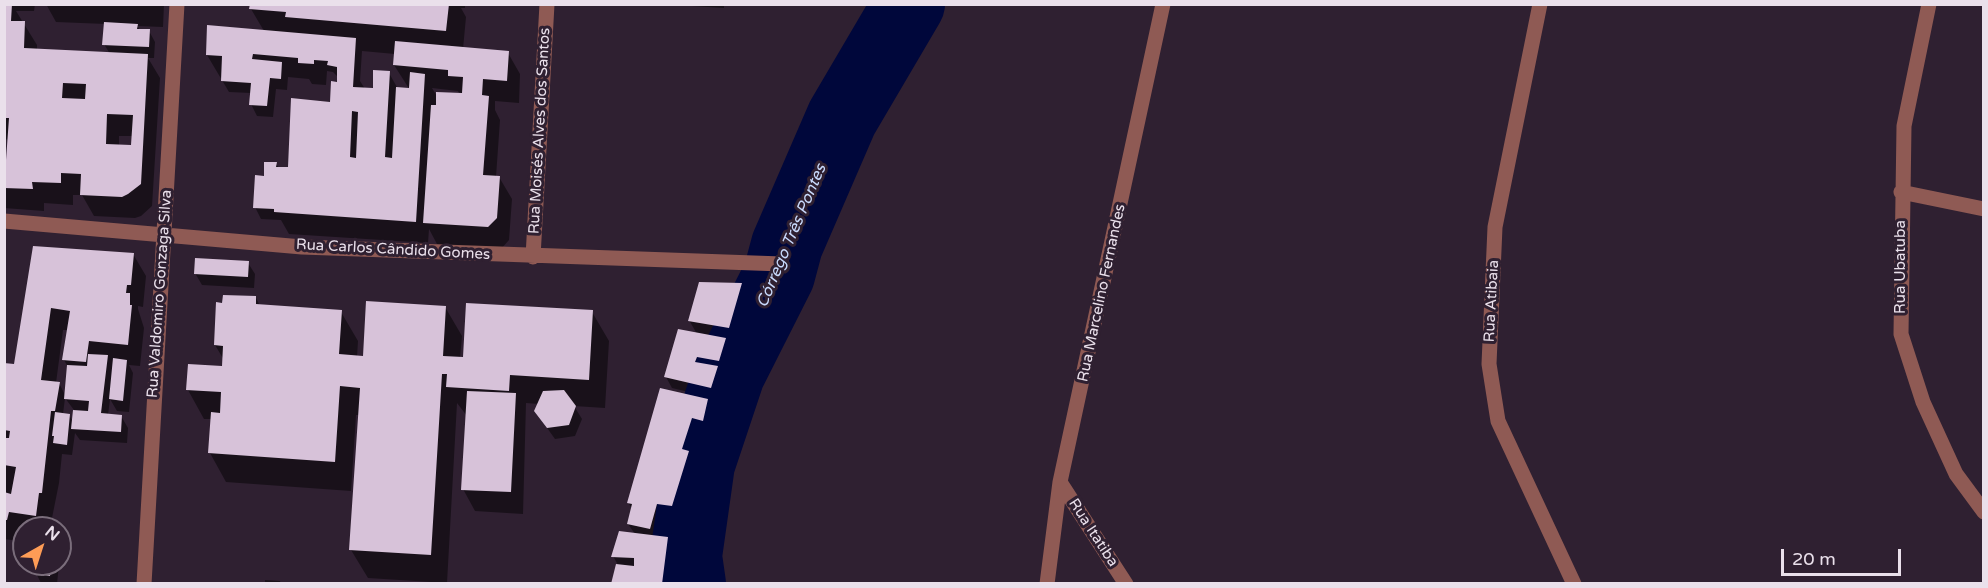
<!DOCTYPE html>
<meta charset="utf-8">
<style>
body{margin:0}
#map{position:relative;width:1988px;height:588px;overflow:hidden;background:#2f2031;font-family:"Varela Round",sans-serif}
canvas{display:block}
.frame{position:absolute;inset:0;border:6px solid #eae0eb;pointer-events:none}
.north{position:absolute;left:12px;top:516px;width:60px;height:60px;box-sizing:border-box;background:#2f2031;border:2px solid #7a6d7b;border-radius:50%;rotate:39deg;font-size:16px;font-weight:700;line-height:24px;text-align:center;color:#eae0eb}
.north::after{content:'';display:block;margin:auto;width:21px;height:27px;background:#fd9c56;clip-path:polygon(50% 0,100% 100%,50% 72%,0 100%)}
.scale{position:absolute;left:1781px;top:549px;width:120px;height:27px;box-sizing:border-box;border:3px solid #eae0eb;border-top:0;padding-left:8px;font-size:18px;line-height:21px;white-space:nowrap;color:#eae0eb;-webkit-text-stroke:4px #2f2031;paint-order:stroke}
</style>
<div id="map">
<canvas width="1988" height="588"></canvas>
<div class="frame"></div>
<div class="north">N</div>
<div class="scale">20 m</div>
</div>
<script>
const context = document.querySelector('canvas').getContext('2d');
context.lineJoin = 'round';
function fillPath(path, color) {
  context.fillStyle = color;
  context.fill(path, 'evenodd');
}
function trace(path, color, width, dash) {
  context.strokeStyle = color;
  context.lineWidth = width;
  context.lineCap = dash ? 'butt' : 'round';
  context.setLineDash(dash || []);
  context.stroke(path);
}
function label(font, color, halo, rows, align = 'center') {
  context.font = font + ' "Varela Round",sans-serif';
  context.lineWidth = 6;
  context.setLineDash([]);
  context.textBaseline = 'middle';
  context.strokeStyle = halo;
  context.fillStyle = color;
  for (const [text, x, y, turn = 0] of rows) {
    context.save();
    context.translate(x, y);
    context.rotate((+turn || 0) * Math.PI / 180);
    context.textAlign = isNaN(turn) ? turn : align;
    if (halo) context.strokeText(text, 0, 0);
    context.fillText(text, 0, 0);
    context.restore();
  }
}
const shadow = new Path2D(`
 M4 4H35L34 11H16L37 45V51L110 54 104 44 106 24 56 22 46 4H164L163 27 137 26 140 30 149 31 155 42 154 58H148L160 78 152 206 141 216 135 218 94 216 82 195H73V205L44 203V211L4 208V161H10V140L4 139ZM119 136H133V146H119Z
 M251 4H465V8H461L466 17 463 49 508 53 520 74 519 103 495 101V110L500 120 496 177H499L512 199 509 240 501 249 437 244 429 229 428 243 289 234 281 220 261 219 255 207 265 178 276 164 279 168 289 169 331 103 338 77 333 72 327 71 326 85 312 84 309 79 288 77 287 90 276 89 273 117 257 116 251 104V93L229 92 207 55 264 31 251 9ZM362 51 395 54 394 65 410 90 398 89 389 73 374 89H365L360 81ZM432 88 458 91 460 95 438 98Z
 M660 4H724V8Z
 M34 248 133 254 146 276 143 307 138 306V309L144 328 140 366 129 365 133 373 129 412 117 411 110 399 108 415 121 416 128 428 127 443 80 440 75 433 72 455 62 454 59 483 50 528H24L19 541 4 539V364L14 366ZM63 330H68L64 360 68 367 65 395 59 383H56ZM65 398 74 410 73 422 69 415 63 414Z
 M248 263 255 274 254 288 202 285 195 273Z
 M741 284 753 306 741 349 730 347 732 351 725 372 719 371 724 378 718 399 672 388 666 377 697 334 689 320Z
 M256 298 260 306 341 312 358 341 357 357 364 358 445 307 462 336 460 358 592 312 609 341 605 408 574 406 582 419 575 436 555 439 535 411 539 404 526 403 523 514 475 511 463 489 467 416 457 403 447 583 368 578 351 550 359 415H356L351 491 226 482 210 453 212 419H204L188 390 223 367 224 360 215 345Z
 M661 390 707 401 714 412 709 431 698 429 690 456 694 464 678 517 664 514 657 537 667 538 674 550 670 584H613L618 565 613 556 635 534 628 524 632 509 628 502Z
 M35 564H59L57 584 41 583 35 571Z
 M265 580 280 581 281 584H265Z`);
const river = new Path2D(`
 M690 584 686 556 699 464 729 374 779 275 787 245 842 118 909 4`);
const building = new Path2D(`
 M4 4H12L11 21H25L24 48 148 54 141 184 128 194 122 197 80 195 81 174 61 173V183L32 182 33 189 4 188 9 118H4ZM63 83 86 84 85 99 62 98ZM107 114 133 115 131 145 106 144Z
 M250 4H449L446 31 285 17 286 12 249 9Z
 M104 22 138 24 137 29H150L149 47 102 45Z
 M207 25 356 38 353 87 373 88V70L390 71 385 157 392 158 396 87 409 88 410 72 425 74 416 222 274 212V209L253 208 255 175 264 176V162H277L276 167H288L291 98 330 102 331 81 337 82V67L327 65 328 61 314 60V64L298 63V58L253 54 252 59 282 62 281 79 270 78 267 106 249 105 251 83 221 81 222 56 206 55ZM352 111 358 112 356 158 350 157Z
 M395 41 509 51 507 81 483 79 482 95 489 96 483 175 500 176 497 218 488 227 423 223 431 105H436V92L462 93 463 77 448 76V70L393 65Z
 M33 246 134 253 131 285H127L126 293H130V305H132L128 345 89 341 86 362 62 360 70 311 51 308 41 380 60 382 55 411H51L42 493H39L36 516 9 512 7 520H4V492L11 494 16 467 4 465V438H9L10 431 4 430V363L14 364Z
 M195 258 249 261 248 277 194 274Z
 M699 282 742 283 729 328 688 321Z
 M223 295 256 296V304L342 310 339 354 363 356 366 301 446 306 443 356 463 357 466 303 593 310 589 380 510 375 509 391 446 387 447 374H442L431 555 349 550 360 388 340 386 335 462 208 453 211 412 220 413 221 392 186 390 188 364 222 366 223 346 214 345 216 302 222 303Z
 M678 329 726 338 719 361 697 357 695 362 718 366 711 388 664 377Z
 M88 354 108 355 101 413 122 415 121 432 71 429 73 410 88 411 89 401 64 399 67 365 87 366Z
 M113 358 127 360 123 401 109 399Z
 M660 388 708 399 703 421 692 418 682 449 689 451 672 506 657 504 650 529 627 524 632 504 627 503Z
 M564 390 576 406 569 425 547 428 534 411 543 391Z
 M467 391 516 393 511 492 461 490Z
 M55 412 70 414 67 445 53 443 54 436H52Z
 M619 531 668 537 662 584H611L616 564 634 566V558L611 557Z
 M34 564H52L50 576 34 573Z`);
const minor = new Path2D(`
 M1540 4 1495 227 1489 364 1498 421 1574 584
 M1929 4 1904 126 1901 334 1923 402 1956 474 1984 512
 M1901 192 1984 209
 M4 221 302 247 782 264
 M533 257 547 4
 M1060 482 1126 584
 M144 584 177 4
 M1047 584 1060 482 1163 4`);
const streetNames = [
 ["Rua Moisés Alves dos Santos",540,131,-87],
 ["Rua Carlos Cândido Gomes",393,250,3],
 ["Rua Ubatuba",1901,267,-90],
 ["Rua Marcelino Fernandes",1102,293,-78],
 ["Rua Valdomiro Gonzaga Silva",160,294,-86],
 ["Rua Atibaia",1492,301,-87],
 ["Rua Itatiba",1093,533,57]
];
const waterNames = [
 ["Córrego Três Pontes",792,236,-67]
];
fillPath(shadow, '#0007');
trace(river, '#00073b', 72);
fillPath(building, '#d7c2d9');
trace(minor, '#8f5a54', 15);
label('15px', '#eae0eb', '#2f2031', streetNames);
label('italic 16px', '#c9dafd', '#2f2031', waterNames);
</script>
